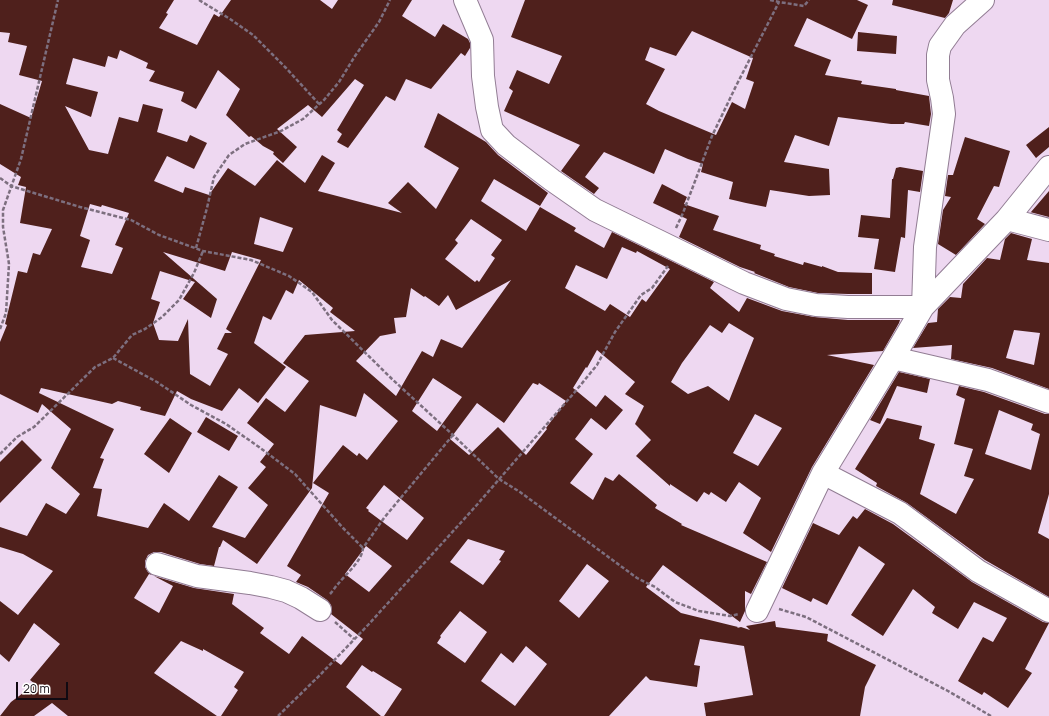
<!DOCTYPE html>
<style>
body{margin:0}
#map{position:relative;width:1049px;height:716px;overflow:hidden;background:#eed8f1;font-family:Manrope,sans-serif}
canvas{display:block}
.scale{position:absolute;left:16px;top:682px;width:52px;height:18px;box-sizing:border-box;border:2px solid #110a12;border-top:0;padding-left:5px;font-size:12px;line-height:14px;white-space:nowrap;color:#110a12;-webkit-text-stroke:3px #fff;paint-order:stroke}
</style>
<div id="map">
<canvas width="1049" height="716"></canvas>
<div class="scale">20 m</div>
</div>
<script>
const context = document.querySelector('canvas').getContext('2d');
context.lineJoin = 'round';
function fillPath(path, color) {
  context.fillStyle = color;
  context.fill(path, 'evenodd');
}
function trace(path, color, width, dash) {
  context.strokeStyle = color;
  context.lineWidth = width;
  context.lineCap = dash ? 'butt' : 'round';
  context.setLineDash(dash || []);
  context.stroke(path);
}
const building = new Path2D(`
 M0 0H174L166 13 168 14 159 28 197 45 214 14 219 17 231 0H320L332 9 338 0H412L402 16 435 37 443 24 468 39 470 43V48L465 56 461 53 431 89 406 79 395 101 386 96 348 148 337 142 342 134 337 130 364 85 355 79 322 117 308 105 277 129 297 147 283 163 273 154 274 152 263 146 251 136 249 137 226 115 240 89 218 70 196 109 181 101 184 92 149 81 155 71 146 68 148 63 120 50 117 59 108 56 105 67 73 58 66 84 98 92 91 117 65 106 89 150 108 154 119 117 138 122 143 104 163 109 157 132 187 142 190 135 207 143 194 169 167 156 154 181 183 193 185 187 209 195 228 168 255 186 277 160 305 183 322 155 335 163 318 191 402 213 388 203 408 182 436 209 459 168 424 147 438 113 486 142 498 155 548 193 540 206 494 179 481 201 526 231 540 207 576 228 574 231 604 248 612 232 714 282 710 288 739 312 747 298 782 311 814 317 848 320H900L899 323 883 351 827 355 874 365 812 467 771 552 743 533 761 498 739 482 726 502 711 492 709 495 704 492 697 502 670 484V486L636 456 651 440 635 424 644 406 625 394 635 382 597 350 587 368 586 367 573 388 596 407 605 395 623 410 606 430 591 418 575 439 593 454 570 483 593 500 605 477 613 481 619 474 657 505 655 508 682 524 681 525 767 562 751 594 745 591V611L740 622 663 565 646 587 681 613 738 627 737 628 741 627 750 630 746 626 775 621 776 627 828 634 827 641 876 665 865 687 860 716H706L704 703 753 695 744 646 700 639 694 665 700 666 697 687 650 680 646 676 609 716H384L402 689 373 671 372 672 362 665 346 687 381 716H221L238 690 234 687 244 672 203 649V651L181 641 154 673 217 716H68L52 703 34 716H0L11 702 35 684 30 680 60 644 34 623 9 662 0 654V601L18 615 53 571 23 554 0 547V527L27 536 46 503 66 514 80 494 51 468 71 429 42 404 38 413 0 394V342L7 325 5 324 18 271 27 273 33 253 40 255 52 229 20 223 26 187 18 185 21 177 0 164V104L31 118 42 81 19 75 27 46 8 42 10 33 0 32ZM90 204 101 207 102 205 129 213 115 245 123 248 112 274 81 267 90 240 80 236ZM260 217 293 228 283 252 254 244ZM471 219 502 240 491 255 495 258 479 282 477 280 475 282 445 259 458 243 455 240ZM622 247 636 253 637 251 670 269 646 302 642 299 630 317 610 304 605 311 565 288 576 265 607 279ZM163 252 225 271 232 252 261 260 226 329 232 333H225L217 349 228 354 210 386 190 374 188 319 178 341 159 340 153 323 160 302 151 299 160 271 195 282 183 299 211 318 217 299ZM299 280 333 308 330 312 355 331 305 335 283 363 309 381 285 412 266 398 247 423 274 444 260 462 266 467 248 488 268 505 245 538 212 527 238 487 219 475 189 521 164 503 148 528 97 516 102 489 93 488 104 459 100 458 114 429 39 393 41 388 112 404 118 401 141 407 140 410 165 416 177 391 191 399 222 411 239 388 258 403 286 367 254 343 263 316 271 320 286 290 293 294ZM511 280 462 348 441 339 433 357 422 351 396 396 356 361 380 336 396 333 394 318 406 317 411 288 424 297 425 296 439 306 448 295 456 310ZM729 323 754 338 729 401 708 386 688 394 671 382 682 363 710 325 722 333ZM433 378 462 397 437 431 412 411ZM533 383 538 385 539 383 566 401 546 428 547 429 526 455 498 427 469 455 450 439 477 403 504 423ZM364 393 398 421 367 460 359 453 357 456 343 445 313 483 329 493 287 566 301 575 296 582 308 587 327 600 331 605 332 610 331 614 363 639 341 665 302 636 289 654 260 633 264 628 232 604 234 594 194 588 154 576 173 586 159 613 134 598 149 574 152 575 148 572 145 567V561L148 555 154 552H161L200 564 214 566 219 547H220L223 540 257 564 312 488 320 405 356 417ZM755 414 782 428 758 466 733 453ZM384 485 424 518 407 540 368 511 369 510 366 508ZM468 539 505 551 499 560 501 561 483 585 450 562ZM366 546 392 566 369 592 345 574ZM587 564 609 581 579 618 559 601ZM460 611 487 632 465 663 437 643 441 637 440 636ZM526 646 547 664 515 706 481 681 501 653 513 663Z
 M525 0H857L868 5 852 39 807 18 794 46 831 60 825 75 862 81 861 84 896 89V90L929 96 931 114 929 126 905 122 904 124H891L838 117 829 146 795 135 784 162 829 169 830 195 809 196 770 190 766 207 746 203 729 199 733 182 701 172 703 164 688 159 665 149 654 174 604 152 585 177 599 188 594 194 561 171 580 145 504 111 513 91 509 88 517 70 549 84 562 56 511 37ZM692 31 753 58 746 79 754 82 745 109 732 102 716 135 659 111 646 104 665 69 645 60 650 47 676 56Z
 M893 0H953L949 13 945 18 892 5Z
 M858 32 897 36 896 54 857 51Z
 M1049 127V147L1036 158 1026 145Z
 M965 137 1010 151 999 187 994 186 977 219 985 224 956 255 938 244 943 210 951 197 945 196 948 175H953Z
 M900 167 923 171 920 192 908 190 905 238 901 237 895 272 874 269 879 239 858 237 861 215 890 218 892 179H893L896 168Z
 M662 184 687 197 684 204 719 216 713 230 761 245 760 249 775 254 774 256 803 265 804 262 822 267V266L838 272 872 273V294H848L818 293 789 287 754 273 755 272 740 267 679 237 687 219 653 203Z
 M1049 191V217L1030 212H1031Z
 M1011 233 1032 239 1027 260 1049 263V389L992 368 951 359 952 345 913 348 928 323 937 322 938 309 950 297 961 298 963 284 987 258 1000 260 1005 239ZM1014 330 1040 333 1034 365 1006 358Z
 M899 372 930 379 927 393 897 386 880 424 870 420Z
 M959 386 984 392 1045 414H1049V494L1038 533 1049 539V597L985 560 907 503 876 486 877 483 855 469 887 418 922 426 919 439 935 444 920 494 956 514 974 479 964 476 973 449 954 444 965 399 956 395ZM999 410 1033 424 1031 430 1040 434 1031 470 985 454Z
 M206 417 238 436 229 451 197 432Z
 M170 418 192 433 169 473 144 454Z
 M22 440 42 460 0 503V462Z
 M865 509 893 524 972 582 1043 622 1049 623 1025 669 1032 673 1008 708 984 692 982 695 958 681 983 637 993 642 1007 618 974 602 958 629 932 613 935 607 913 589 883 636 851 615 885 564 859 546 827 605 813 598 811 602 782 588 813 523 839 535 853 516 857 519Z`);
const path = new Path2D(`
 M199 0 230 19 253 35 286 68 319 104
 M770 0 779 2 804 6 809 0
 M0 178 11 186 80 207 131 220 159 235 203 251 251 260 289 276 312 292 332 320 392 379 453 435 499 479 520 492 637 578 655 587 675 602 699 611 730 616 739 614
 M676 228 683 213 712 136 736 86 779 2
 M196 248 207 208 214 177 229 155 245 144 281 131 303 119 324 100 339 82 355 56 379 22 390 0
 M0 329 6 313 9 264 3 227V210L21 159 58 0
 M113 358 157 382 191 405 226 424 259 447 295 474 343 528 363 548
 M0 454 17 437 34 427 95 367 113 358 132 335 145 329 162 317 179 300 194 273 203 251
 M330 594C333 591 335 587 338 584 346 574 362 561 363 548L384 518 453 435
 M779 609 806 617 948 691 991 716
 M335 622 354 639
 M278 716 320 675 368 625 475 507 574 393 597 365 615 332 641 295 652 288 668 266`);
const minor = new Path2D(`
 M465 0 482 40 483 76 487 107 492 130 506 145 552 180 595 210 744 283 786 299 816 305 848 307H923L925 247 944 114 942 98 938 80V55L940 46 955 25 983 0
 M1007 219 1049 230
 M893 358 988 380 1049 402
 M823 473 900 513 978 571 1049 611
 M157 564 197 576 250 583 271 587 286 591 301 598 320 610
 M757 611 823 473 893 358 923 307 1007 219 1049 167`);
fillPath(building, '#4f201c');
trace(minor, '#927d94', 24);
trace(path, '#7d6f7f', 2.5, [4, 2]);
trace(minor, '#fff', 22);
</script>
